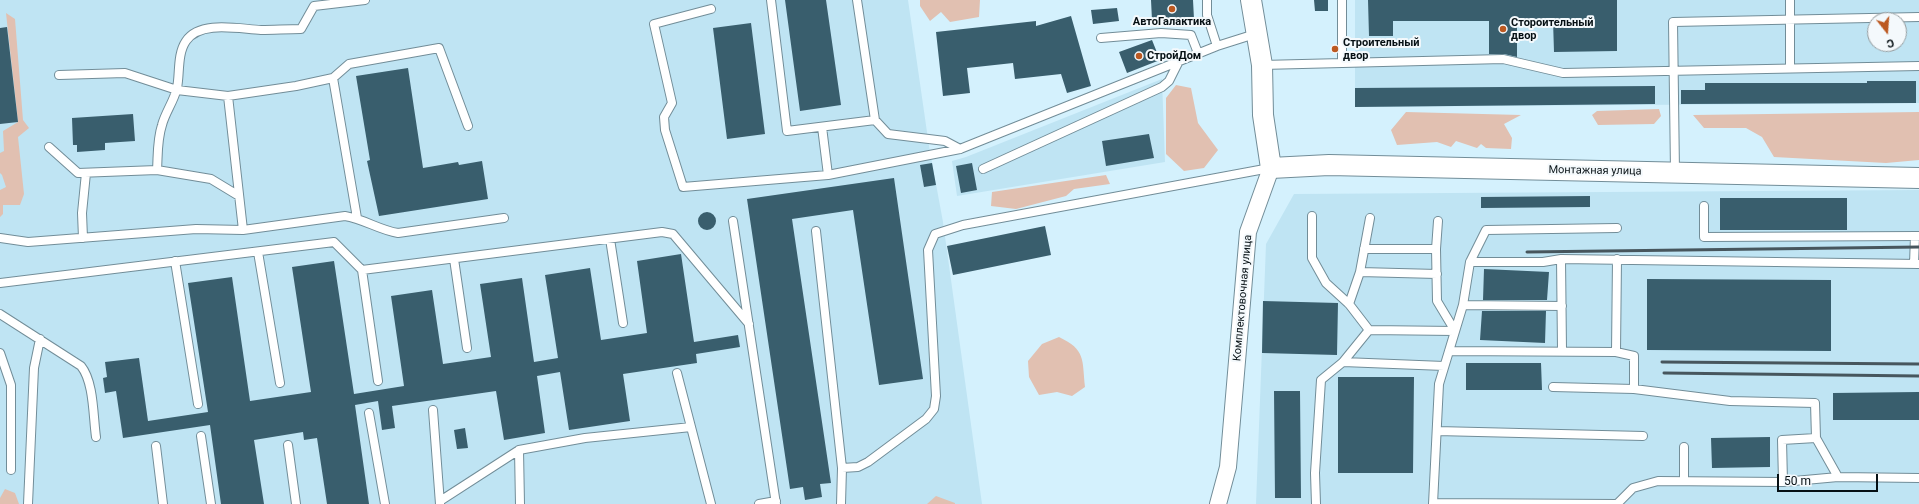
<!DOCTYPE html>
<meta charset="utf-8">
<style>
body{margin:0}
#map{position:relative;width:1919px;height:504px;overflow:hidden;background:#d4f1fd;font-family:Roboto,sans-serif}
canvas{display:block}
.north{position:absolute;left:1867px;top:12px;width:40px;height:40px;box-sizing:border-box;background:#f4f9fc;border:1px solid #959c9f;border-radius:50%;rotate:163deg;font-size:11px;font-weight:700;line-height:16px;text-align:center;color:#061014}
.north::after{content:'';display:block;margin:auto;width:14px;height:18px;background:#bc5921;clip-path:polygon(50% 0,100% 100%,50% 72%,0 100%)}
.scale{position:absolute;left:1777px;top:474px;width:101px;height:18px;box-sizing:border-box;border:2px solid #061014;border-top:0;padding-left:5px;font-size:12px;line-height:14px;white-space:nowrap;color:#061014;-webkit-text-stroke:3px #f4f9fc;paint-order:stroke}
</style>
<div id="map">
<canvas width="1919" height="504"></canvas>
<div class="north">С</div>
<div class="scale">50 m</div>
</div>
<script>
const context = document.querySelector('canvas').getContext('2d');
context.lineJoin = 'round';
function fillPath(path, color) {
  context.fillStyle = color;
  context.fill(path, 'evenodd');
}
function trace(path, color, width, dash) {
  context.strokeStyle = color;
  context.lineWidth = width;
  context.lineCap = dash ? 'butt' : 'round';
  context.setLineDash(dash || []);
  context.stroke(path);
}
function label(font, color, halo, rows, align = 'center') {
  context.font = font + ' Roboto,sans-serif';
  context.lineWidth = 4;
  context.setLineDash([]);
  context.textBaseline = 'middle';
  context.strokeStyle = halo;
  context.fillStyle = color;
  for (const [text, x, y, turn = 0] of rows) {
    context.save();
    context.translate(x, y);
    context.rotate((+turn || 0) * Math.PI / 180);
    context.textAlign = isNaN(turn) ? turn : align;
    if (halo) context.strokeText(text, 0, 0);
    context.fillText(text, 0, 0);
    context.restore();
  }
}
const built = new Path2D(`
 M0 0H908L929 146 943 222 982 504H0Z
 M1355 0H1919V103L1355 107ZM1875 20H1899V44H1875Z
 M1162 79 1165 162 957 196 952 161 966 157Z
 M1919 190V504H1256L1266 244 1294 194Z`);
const green = new Path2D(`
 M920 0H980L979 17 950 22 941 12 930 21 920 6Z
 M6 13 15 19 23 120 29 128 18 137 24 194 20 205H3V214L0 217V190L6 187 2 175 0 173V153L4 151 3 131 18 122Z
 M1176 85 1191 88 1198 123 1218 150 1204 168 1184 171 1166 154V98Z
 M1659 109 1661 116 1654 124 1598 125 1592 115 1597 111Z
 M1406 112 1521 115 1504 124 1512 138 1511 149 1486 148 1481 144 1477 148 1456 141 1451 147 1437 142 1397 145 1391 130Z
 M1919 112V160L1886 163 1774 157 1762 137 1746 128H1704L1693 115Z
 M1106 175 1110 184 1074 189 1066 196 1016 209 991 206 992 192Z
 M1059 337C1086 350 1082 359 1085 387L1072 396 1057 392 1039 395 1029 377 1028 361 1042 344Z
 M5 489 15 493 19 504H0V498Z
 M936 496 955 503V504H927Z`);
const building = new Path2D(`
 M785 0H826L841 105 800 111Z
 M1151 0H1193L1194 19 1152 20Z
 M1314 0H1328V11H1315Z
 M1368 0H1617V51L1554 52 1553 20 1517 21V57L1504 54H1489V21H1393V36H1369Z
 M1117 8 1119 21 1093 24 1091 10Z
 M1071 16 1091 86 1067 93 1061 74 1015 79 1013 63 967 68 970 93 943 96 936 32 1036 21V26Z
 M751 23 765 134 727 139 713 28Z
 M7 27 18 122 0 124V28Z
 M1152 40 1160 60 1127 73 1119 52Z
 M408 68 423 168 458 162 459 165 482 161 488 199 379 216 367 161 370 160 356 76Z
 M1867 81H1916V103L1681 104V90H1705V83H1867Z
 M1655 86V104L1355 107V88Z
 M133 114 135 141 105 143V150L77 152V145H73L72 118Z
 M1149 134 1154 158 1106 166 1102 141Z
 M932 163 936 185 924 187 920 165Z
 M972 163 977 190 961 193 956 166Z
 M894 178 923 379 879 385 853 210 792 219 831 483 820 484 822 497 805 500 803 487 790 489 747 199Z
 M1590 196V207L1481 208V197Z
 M1720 198H1847V230H1720Z
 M698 221a9 9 0 1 1 18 0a9 9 0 1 1-18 0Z
 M1045 226 1051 255 953 275 947 246Z
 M681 254 694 342 738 335 740 347 696 354 697 363 623 374 630 421 569 430 560 372 537 376 545 433 504 440 496 391 392 406 395 428 382 430 378 401 355 405 369 504H327L317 438 304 440 303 432 254 440 264 504H221L210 425 123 438 116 391 105 393 103 378 107 377 105 362 139 358 148 421 208 412 188 283 232 277 250 401 311 392 292 267 334 261 354 394 404 386 391 296 432 290 443 364 491 357 480 284 522 278 534 362 558 358 545 275 590 268 601 340 647 333 637 261Z
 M1484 269 1549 272 1547 300H1483Z
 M1647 279 1831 280V351L1647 350Z
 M1263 301 1338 303 1337 355 1262 353Z
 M1482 311H1546L1545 343 1480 340Z
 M1466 363H1541L1542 390H1466Z
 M1338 377H1414L1413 473H1338Z
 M1274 391H1300L1301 498H1275Z
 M1919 392V420H1833V393Z
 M465 428 468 448 457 449 454 430Z
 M1770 437V467L1712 468 1711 438Z`);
const service = new Path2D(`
 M771 0 787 131 875 120
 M857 0 875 120 888 134 945 141 960 149
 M1207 0V15L1217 46
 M1790 0V68
 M711 9 654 24 672 103 664 117 665 130 683 187 828 175 960 149 1217 46 1255 34
 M1101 38 1161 33 1191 35 1198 53
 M1342 62V0
 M1262 65 1503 59 1563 73 1919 66
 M59 75 125 73 177 90 228 96 296 86 333 78 349 64 439 48 468 126
 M333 78 357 218
 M228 96 243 230
 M822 127 828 175
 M49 147 78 173 157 170C158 155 157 140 162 125 165 113 174 101 177 88 180 74 177 54 186 41 200 20 239 29 261 30 274 30 287 29 301 29L314 6 365 0
 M983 169 1162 87 1169 81 1179 61
 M157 170 211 179 239 196
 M1675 172 1673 22 1919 17
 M1704 206V237L1919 236
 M1312 216V258L1326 283 1349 304 1369 330 1455 331
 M733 221 776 504
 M1438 221 1436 249 1437 301 1455 331
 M816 231 842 468 841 504
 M0 238 28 242 196 229 243 230 345 216C364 219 379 230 398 233L504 218
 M83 238 82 213 86 173
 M610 239 623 323
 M1364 249H1436
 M258 252 280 383
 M454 259 467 348
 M1561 259 1562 350
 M175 261 198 404
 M1470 262H1543L1561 259 1919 264
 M1914 264 1915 236
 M362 270 662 232 673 234 749 324
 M1360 272 1437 274
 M0 283 334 242 362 270 378 381
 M1349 304 1360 272 1370 218
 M1463 305 1562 306
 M0 314 81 366C94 382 93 416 96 437
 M1449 351 1616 352 1634 356V389
 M1616 352 1617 259
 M0 353 11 385V470
 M1343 362 1444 366
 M677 373 711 504
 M1553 387 1634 389 1730 401 1815 403 1816 438 1838 477
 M433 410 440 504
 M369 413 385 504
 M1437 431 1643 436
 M201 436 211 504
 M288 445 296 504
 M156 446 163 504
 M1684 447V481
 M519 450 520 504
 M842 468 858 467 868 462 926 419 934 409 936 396 928 250 935 234 963 225 1270 168
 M1783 482 1782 440 1816 438
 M440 501 519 450 585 438 691 427
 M1433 503 1617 504 1633 488 1658 481 1783 482 1838 477 1919 478
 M28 504 34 368 40 339
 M759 504 776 501
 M1316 504 1315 473 1321 380 1343 362 1369 330
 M1433 504 1439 384 1463 305 1470 262 1486 230 1617 228`);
const minor = new Path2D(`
 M1218 504 1228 467 1248 232 1271 168`);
const tertiary = new Path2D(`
 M1251 0 1262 65 1263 115 1271 168 1329 165 1919 178`);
const rail = new Path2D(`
 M1527 252 1919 247
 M1662 362 1919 364
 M1664 373 1919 376`);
const markers = [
 [1172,9,4,"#bc5921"],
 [1503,29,4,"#bc5921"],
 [1335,49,4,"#bc5921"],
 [1139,56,4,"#bc5921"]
];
const poiNames = [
 ["АвтоГалактика",1172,22,"center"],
 ["Стороительный",1511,23],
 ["двор",1511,36],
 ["Строительный",1343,43],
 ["двор",1343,56],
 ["СтройДом",1147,56]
];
const streetNames = [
 ["Монтажная улица",1595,171,1],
 ["Комплектовочная улица",1243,298,-85]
];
fillPath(built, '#bfe4f3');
fillPath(green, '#e1c0b1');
fillPath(building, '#395e6d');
trace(service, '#728d98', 10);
trace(minor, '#728d98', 18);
trace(tertiary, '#728d98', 22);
trace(service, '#fff', 8);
trace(minor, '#fff', 16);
trace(tertiary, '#fff', 20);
trace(rail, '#47565d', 3);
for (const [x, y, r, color] of markers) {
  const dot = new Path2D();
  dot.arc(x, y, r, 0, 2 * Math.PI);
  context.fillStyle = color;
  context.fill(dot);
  trace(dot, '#f4f9fc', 1.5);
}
label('bold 11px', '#061014', '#f4f9fc', poiNames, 'left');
label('11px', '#061014', '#f4f9fc', streetNames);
</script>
